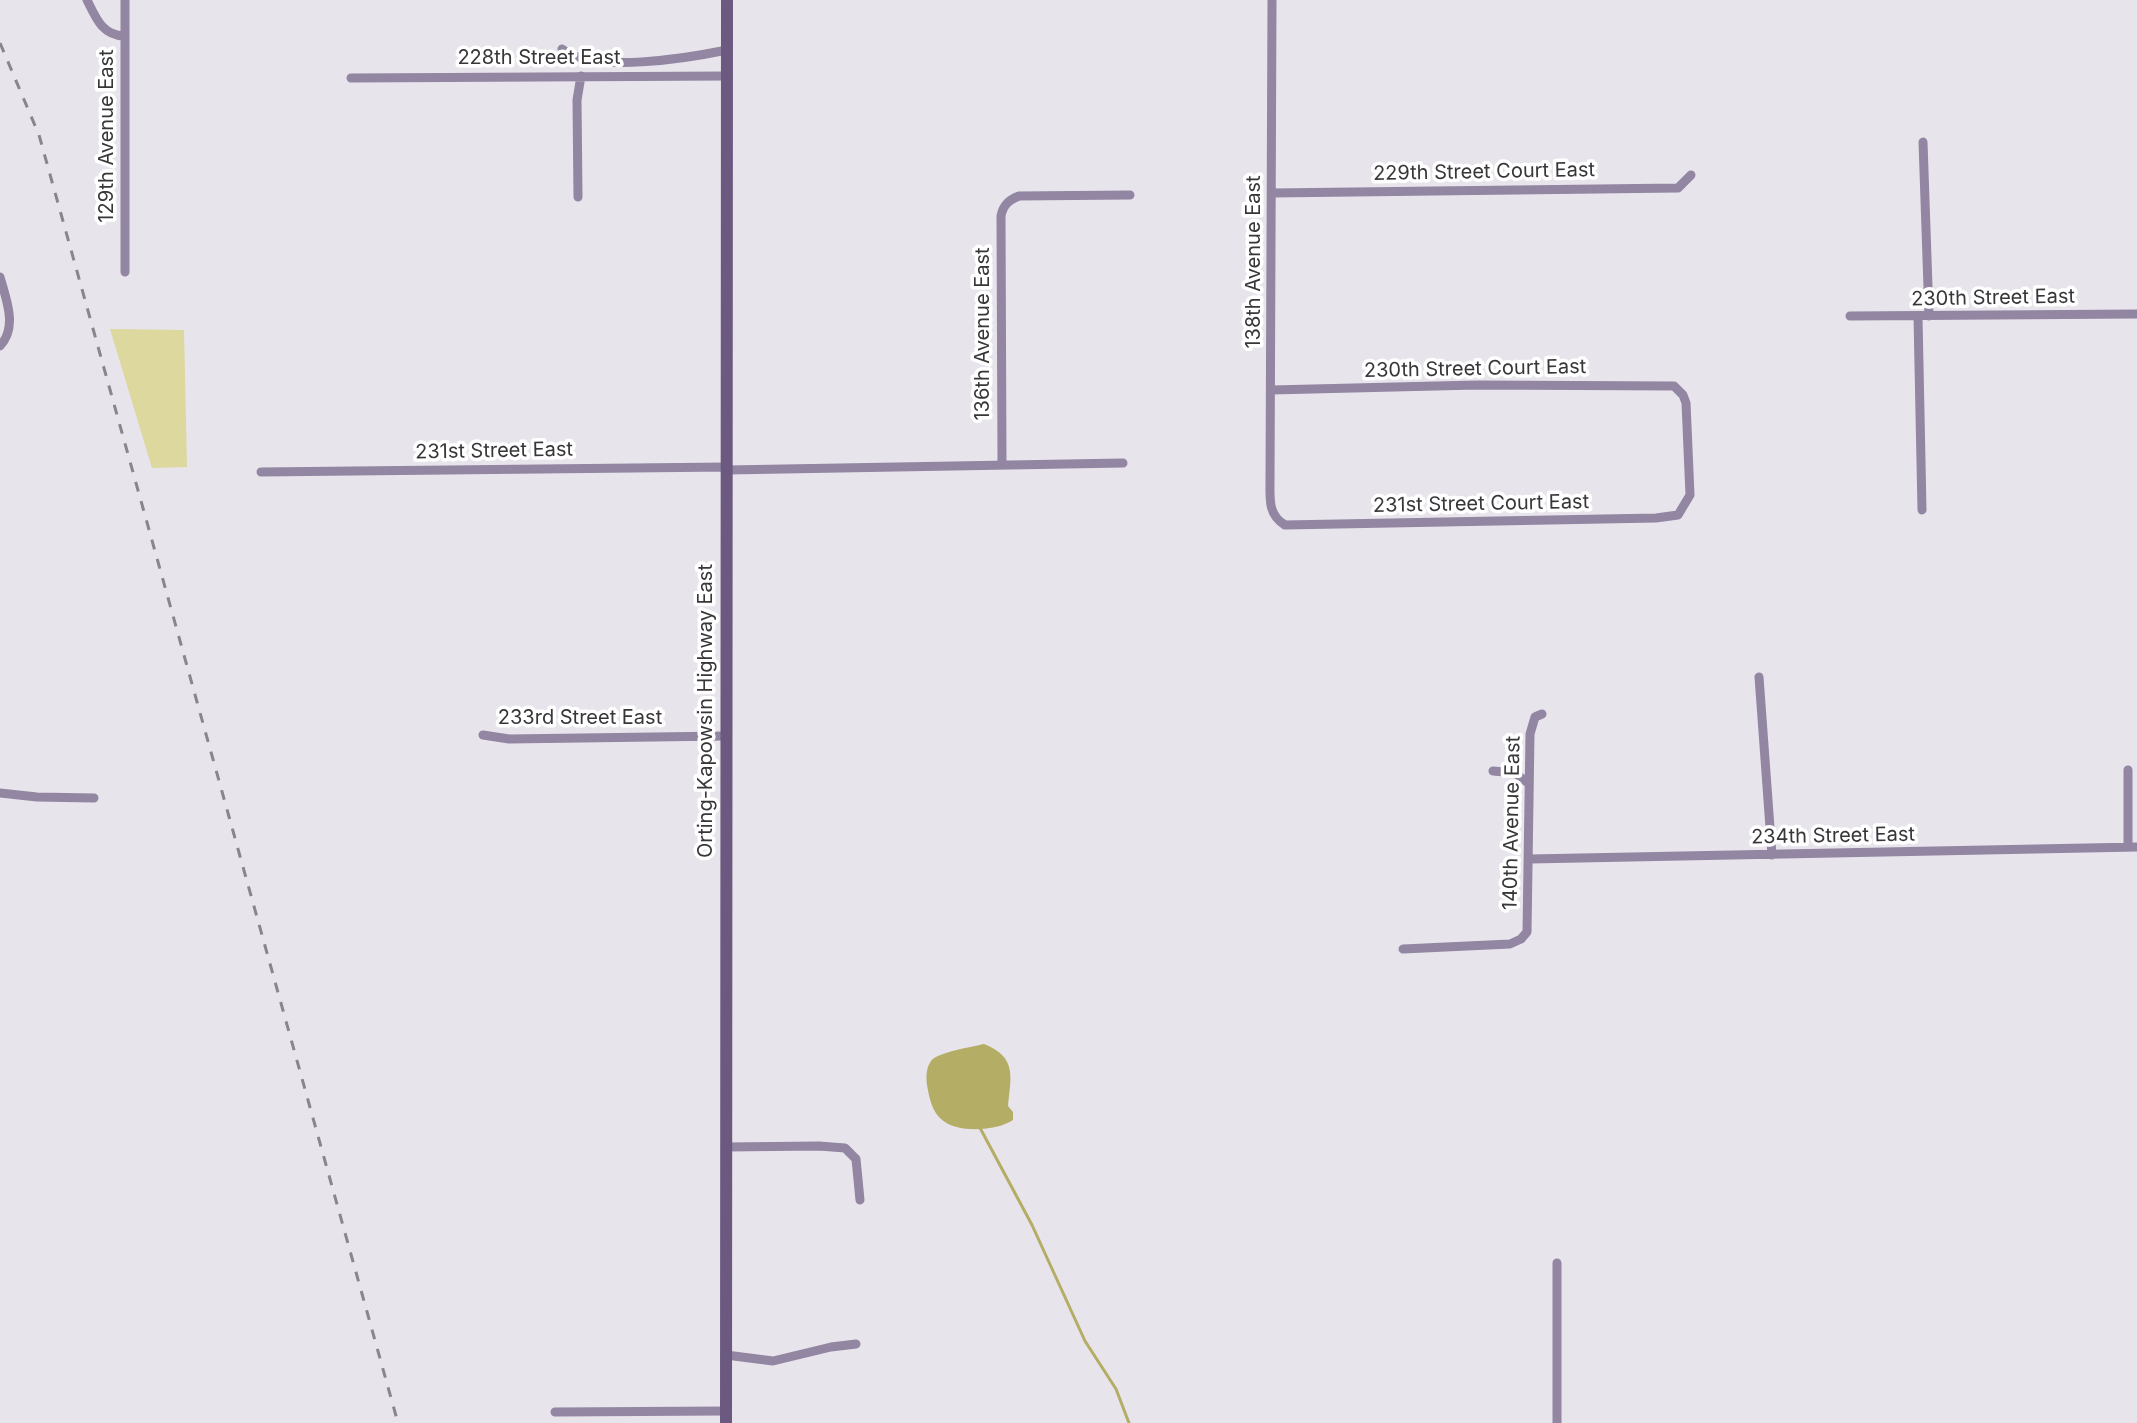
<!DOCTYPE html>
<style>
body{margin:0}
canvas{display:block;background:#e7e4eb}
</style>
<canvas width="2137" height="1423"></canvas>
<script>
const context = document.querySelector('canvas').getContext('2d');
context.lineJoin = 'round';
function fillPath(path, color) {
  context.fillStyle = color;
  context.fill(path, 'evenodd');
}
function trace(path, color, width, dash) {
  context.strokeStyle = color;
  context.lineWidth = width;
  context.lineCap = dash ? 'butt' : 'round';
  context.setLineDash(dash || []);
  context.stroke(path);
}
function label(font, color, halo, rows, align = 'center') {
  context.font = font + ' Inter,sans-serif';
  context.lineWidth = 7;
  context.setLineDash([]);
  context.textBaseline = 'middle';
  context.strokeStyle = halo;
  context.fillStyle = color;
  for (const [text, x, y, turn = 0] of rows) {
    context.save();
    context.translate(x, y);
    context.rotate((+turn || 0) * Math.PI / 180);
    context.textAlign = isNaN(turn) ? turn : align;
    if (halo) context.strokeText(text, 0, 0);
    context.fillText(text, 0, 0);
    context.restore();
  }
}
const green = new Path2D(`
 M110 329 184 330 187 467 152 468Z`);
const water = new Path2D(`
 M984 1044C1017 1057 1011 1076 1008 1106L1013 1112V1120C997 1131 957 1134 941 1119 932 1111 929 1097 927 1085 926 1077 926 1068 931 1061 938 1052 972 1047 984 1044Z`);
const stream = new Path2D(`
 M979 1126 1032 1225 1085 1341 1116 1389 1129 1423`);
const minor = new Path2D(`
 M87 0C96 18 102 35 124 36
 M125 0V272
 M562 49C594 74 688 58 727 50
 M351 78 727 76
 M1923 142 1929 316
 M1272 193 1678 188 1691 175
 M578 197 577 100 581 76
 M0 277C6 299 18 327 0 346
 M1850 316 2137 314
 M1918 317 1922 510
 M1271 390 1477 385 1674 386 1683 395 1686 403 1690 495 1678 515 1656 518 1285 525C1268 515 1270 499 1270 481L1272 0
 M1002 465 1001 216C1003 205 1009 200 1019 196L1130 195
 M727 470 1123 463
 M261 472 726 467
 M1759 677 1772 855
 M483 735 509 739 726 736
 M1493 771 1515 773 1528 783
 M0 793 37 797 94 798
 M2128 847V770
 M1530 859 2137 847
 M1403 949 1510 944 1521 939 1527 932 1530 734 1535 717 1542 714
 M726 1147 819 1146 845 1148 856 1159 860 1200
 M726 1355 773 1361 831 1347 856 1344
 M555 1412 726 1411
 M1557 1423V1263`);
const secondary = new Path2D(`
 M726 1423 727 0`);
const rail = new Path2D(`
 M0 43 39 135 398 1423`);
const streetNames = [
 ["228th Street East",539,58],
 ["129th Avenue East",107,136,-90],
 ["229th Street Court East",1484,172,-1],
 ["138th Avenue East",1254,262,-90],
 ["230th Street East",1993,298,-1],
 ["136th Avenue East",983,334,-90],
 ["230th Street Court East",1475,369,-1],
 ["231st Street East",494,451,-1],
 ["231st Street Court East",1481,504,-1],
 ["Orting-Kapowsin Highway East",706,711,-90],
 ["233rd Street East",580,718],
 ["140th Avenue East",1512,823,-89],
 ["234th Street East",1833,836,-1]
];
fillPath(green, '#dcd89e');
fillPath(water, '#b3ad65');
trace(stream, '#b3ad65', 3);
trace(minor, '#9286a2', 9);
trace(secondary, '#6b5980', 12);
trace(rail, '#88868b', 3, [10, 10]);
label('20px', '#383639', '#fff', streetNames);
</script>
